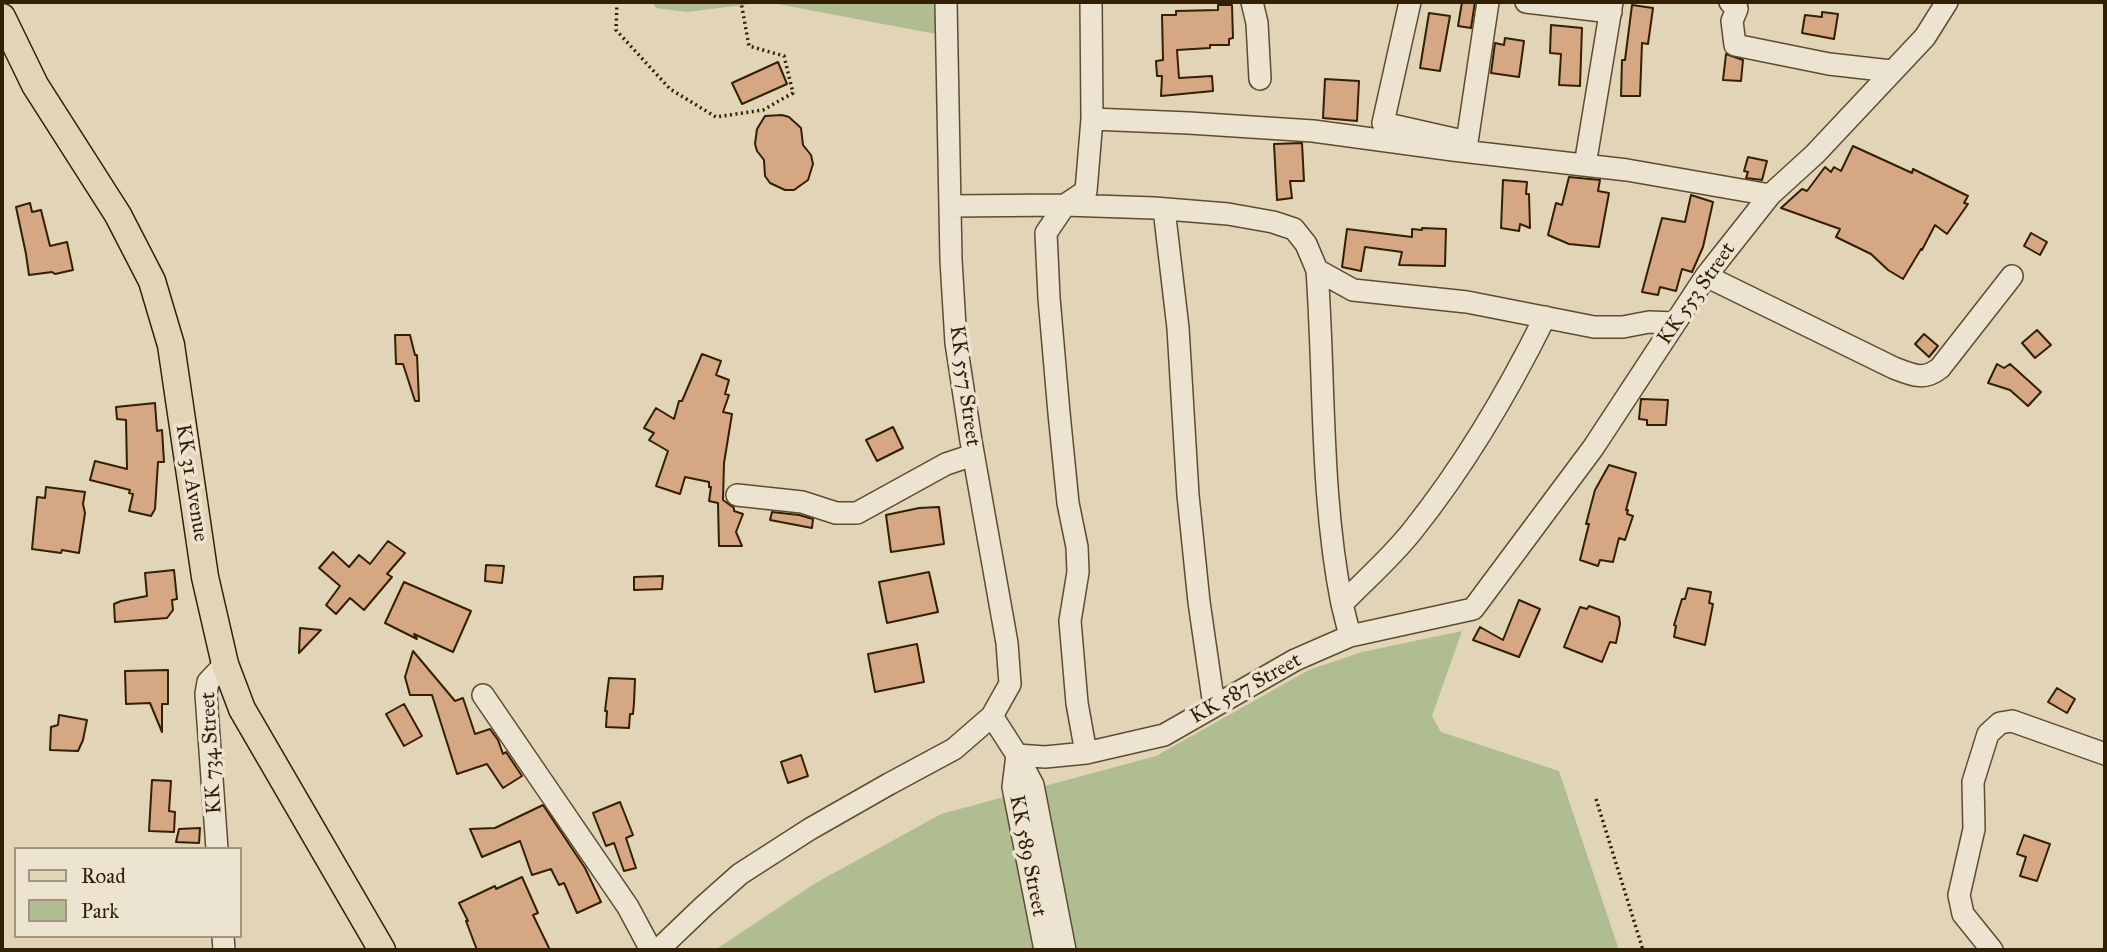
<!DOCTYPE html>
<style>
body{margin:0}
#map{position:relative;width:2107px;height:952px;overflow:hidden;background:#e1d4b7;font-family:"IM FELL Great Primer",serif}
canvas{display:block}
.frame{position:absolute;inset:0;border:4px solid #331f02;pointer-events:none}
.legend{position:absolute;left:14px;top:847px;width:228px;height:91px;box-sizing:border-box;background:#ece3d0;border:2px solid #a2957e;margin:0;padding:9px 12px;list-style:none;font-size:21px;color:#331f02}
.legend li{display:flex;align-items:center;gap:14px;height:35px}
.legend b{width:35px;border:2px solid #a2957e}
</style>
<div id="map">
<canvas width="2107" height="952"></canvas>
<div class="frame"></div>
<ul class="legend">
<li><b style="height:9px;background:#e1d4b7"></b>Road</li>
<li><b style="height:19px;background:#b0bd90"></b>Park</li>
</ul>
</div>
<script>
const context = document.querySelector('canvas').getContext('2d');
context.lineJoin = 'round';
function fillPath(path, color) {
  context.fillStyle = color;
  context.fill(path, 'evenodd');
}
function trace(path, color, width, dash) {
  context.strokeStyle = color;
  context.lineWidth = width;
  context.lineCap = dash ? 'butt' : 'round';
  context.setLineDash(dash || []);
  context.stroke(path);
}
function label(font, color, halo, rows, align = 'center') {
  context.font = font + ' "IM FELL Great Primer",serif';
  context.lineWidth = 7;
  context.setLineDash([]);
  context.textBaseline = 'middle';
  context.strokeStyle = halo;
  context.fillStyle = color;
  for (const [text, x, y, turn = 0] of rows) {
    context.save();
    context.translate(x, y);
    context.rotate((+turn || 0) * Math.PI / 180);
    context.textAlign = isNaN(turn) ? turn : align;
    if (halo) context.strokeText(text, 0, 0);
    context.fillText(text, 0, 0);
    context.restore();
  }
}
const green = new Path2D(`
 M652 2H936V34L767 2 687 12 656 8Z
 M1462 631 1432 716 1441 732 1559 771 1619 950H715L814 884 941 814 1156 756 1309 670 1362 652Z`);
const building = new Path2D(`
 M1462 2H1475L1471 28 1458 26Z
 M1218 5H1232L1233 38 1229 39V45H1210V48L1177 50 1179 78 1212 76 1213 91 1161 96 1162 76H1157L1156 61 1163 60 1162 15H1176V11L1218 10Z
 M1632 5 1653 8 1648 44 1642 43 1640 96H1621L1622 60H1625Z
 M1822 12 1838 14 1834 39 1802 33 1805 15 1822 17Z
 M1429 13 1450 16 1440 71 1420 68Z
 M1551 25 1582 28 1580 86 1559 85 1561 54 1550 53Z
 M1505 38 1524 41 1519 77 1491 73 1495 43 1504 45Z
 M1726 54 1743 60 1741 81 1723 80Z
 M778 62 787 84 742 104 732 83Z
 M1325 79 1359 81 1357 121 1323 118Z
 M782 115 789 117 801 128 803 145 811 155 813 164 808 180 794 190H785L770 183 765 176 764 160 757 151 755 144 757 129 765 116Z
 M1302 143 1304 181H1290L1292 198 1277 200 1274 144Z
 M1853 146 1912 173 1913 169 1968 196 1964 203 1968 204 1947 234 1935 225 1922 250 1921 249 1903 279 1888 270 1871 254 1836 237 1840 229 1781 208 1802 189 1807 191 1825 167 1831 172 1834 167 1841 171Z
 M1748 157 1767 161 1762 180 1746 178 1748 172 1744 171Z
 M1569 177 1600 180 1598 191 1609 193 1599 247 1569 244 1548 235 1556 203 1562 205Z
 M1503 180 1527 182 1526 194H1529L1530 228 1520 224 1519 231 1501 228Z
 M1691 195 1713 202 1703 247 1692 272 1682 269 1676 291 1660 287 1658 295 1642 292 1662 218 1685 222Z
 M30 203 32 212 41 210 50 246 67 242 73 270 55 274 52 272 29 275 26 254 16 207Z
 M1422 228 1446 229 1445 266 1399 265 1402 252 1365 247 1361 271 1342 267 1347 229 1412 237V229L1422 230Z
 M2031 233 2047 242 2040 255 2024 246Z
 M2037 330 2051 345 2035 358 2022 343Z
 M1924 334 1938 346 1929 357 1915 344Z
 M395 335H410L415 355H417L419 401H415L403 364H396Z
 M702 354 721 361 716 375 729 380 725 394 729 395 723 412 732 414 724 463 723 500 734 508V511L743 514 736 532 742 546H719L718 503 709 501 711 487H709V482L685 477 680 494 656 486 668 451 649 440 654 433 644 428 656 408 674 419 679 401H682Z
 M1997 364 2004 368 2010 364 2041 392 2028 406 2010 390 1988 383Z
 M1641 399 1668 400 1666 425H1647V420L1639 419Z
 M155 403 157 431 162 430 164 462H158L155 509 151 516 129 511 133 494 129 493 130 490 90 480 95 461 127 469 126 420 117 419 116 407Z
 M893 427 903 448 877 461 866 440Z
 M1609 465 1636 473 1626 510H1628L1627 514 1633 516 1625 540 1619 538 1613 562 1600 560 1598 566 1580 560 1589 524H1586L1595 490Z
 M46 487 85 492 83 504 85 513 79 553 62 550 61 553 32 549 37 497 45 498Z
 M939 507 944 544 891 552 886 515 919 508Z
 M772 512 799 515 813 519 812 528 770 520Z
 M388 541 405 553 387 574 392 577 364 610 350 598 336 614 326 605 340 586 319 568 333 552 349 567 359 555 370 564Z
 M486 565 504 566 502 583 485 581Z
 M174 570 177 599 172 600 173 610 167 618 115 622 114 604 121 601 147 596 145 573Z
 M929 572 938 612 887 623 879 582Z
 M663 576 662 589 634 590V577Z
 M404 582 471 611 453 652 414 634 417 639 385 623Z
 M1688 588 1711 592 1709 603 1713 604 1705 645 1674 637 1676 626 1674 625 1682 599H1685Z
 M1519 600 1540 609 1519 657 1473 640 1480 627 1503 640Z
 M1589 606 1619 617 1620 624 1616 643 1610 642 1602 662 1564 647 1580 607 1587 609Z
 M300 628 321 630 299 653Z
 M917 644 924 682 875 692 868 654Z
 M413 651 455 701 463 698 475 734 490 729 498 740 503 754 506 752 522 776 503 788 487 764 457 774 432 695H410L405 677Z
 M168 670V704H162V732L150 703 126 704 125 671Z
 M609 678 635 679 634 703 633 714H630L629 728 606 727 607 711H605Z
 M2057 688 2075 699 2067 713 2048 702Z
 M404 704 422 736 404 746 386 714Z
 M59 715 87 720 83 740 78 751 50 750 51 727 58 725Z
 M801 755 808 776 788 783 781 762Z
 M152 780 171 781 169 811 175 812 174 832 149 831Z
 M620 802 633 835 626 838 636 868 624 871 614 843 606 846 593 813Z
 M543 805 585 868 601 902 577 913 564 883 559 885 551 869 532 875 520 841 482 857 470 829 495 828Z
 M200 828 199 843 176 842 179 829Z
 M2024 835 2050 844 2037 881 2020 876 2026 857 2017 854Z
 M522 877 538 913 533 915 550 950H477L466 921H468L459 903 495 886 496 889Z`);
const path = new Path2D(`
 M617 2 616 30 670 89 716 117 763 110 793 93 784 56 749 46 741 2
 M1596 799 1643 950`);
const minor = new Path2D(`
 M1252 2 1257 23 1260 79
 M1410 2 1383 123 1467 142 1488 2
 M1526 2 1611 12
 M1730 2 1737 9 1732 21 1735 45 1829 64 1891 71
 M1092 119 1189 123 1313 131 1453 150 1627 170 1770 195
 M1587 153 1612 2
 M950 206 1065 205 1086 191 1092 119 1091 2
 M1164 209 1178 328 1188 495 1199 602 1214 706
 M1317 270C1325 382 1320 494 1342 604
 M1706 276 1894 368C1912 375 1924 381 1940 368L2012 276
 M737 495 802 502 836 513H857L946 464 973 455
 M1350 636 1342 604C1365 580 1392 557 1413 530 1464 466 1509 390 1545 317
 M483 695 628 907 651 950
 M992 716 1017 755 1033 785 1065 950
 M1086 753 1077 703 1070 621 1078 572 1077 547 1068 503 1059 413 1049 298 1046 233 1065 205 1154 208 1228 214 1273 222 1294 229 1306 244 1317 270 1353 290 1467 302 1594 327H1623L1649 322 1675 323
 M1017 755 1045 757 1086 753 1164 735 1295 660 1350 636 1473 609 1593 448 1706 276 1770 195 1815 154 1925 37 1947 2
 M1017 755 1013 787 1045 950
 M217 849 206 694 208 682 225 664
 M223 936 224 950
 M658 950 704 906 740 874 810 829 889 784 954 749 992 716 1010 684 1007 643 971 441 956 343 951 260 946 2
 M1992 950 1963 914 1959 895 1974 829 1973 782 1988 734 2000 723 2012 721 2105 754`);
const major = new Path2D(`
 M2 17 35 85 118 215 152 281 171 345 205 577 225 664 242 709 382 950`);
const streetNames = [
 ["KK 553 Street",1697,294,-55],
 ["KK 557 Street",964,386,82],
 ["KK 31 Avenue",191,483,81],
 ["KK 587 Street",1246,689,-29],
 ["KK 734 Street",212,753,-93],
 ["KK 589 Street",1027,856,79]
];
fillPath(green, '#b0bd90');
fillPath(building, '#d5a782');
trace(building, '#331f02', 2);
trace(minor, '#5e4c2f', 24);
trace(major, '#331f02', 29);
trace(path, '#331f02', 3.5, [2, 3.5]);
trace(minor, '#ece3d0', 21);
trace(major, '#e1d4b7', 26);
label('21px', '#331f02', '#ece3d0', streetNames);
</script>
